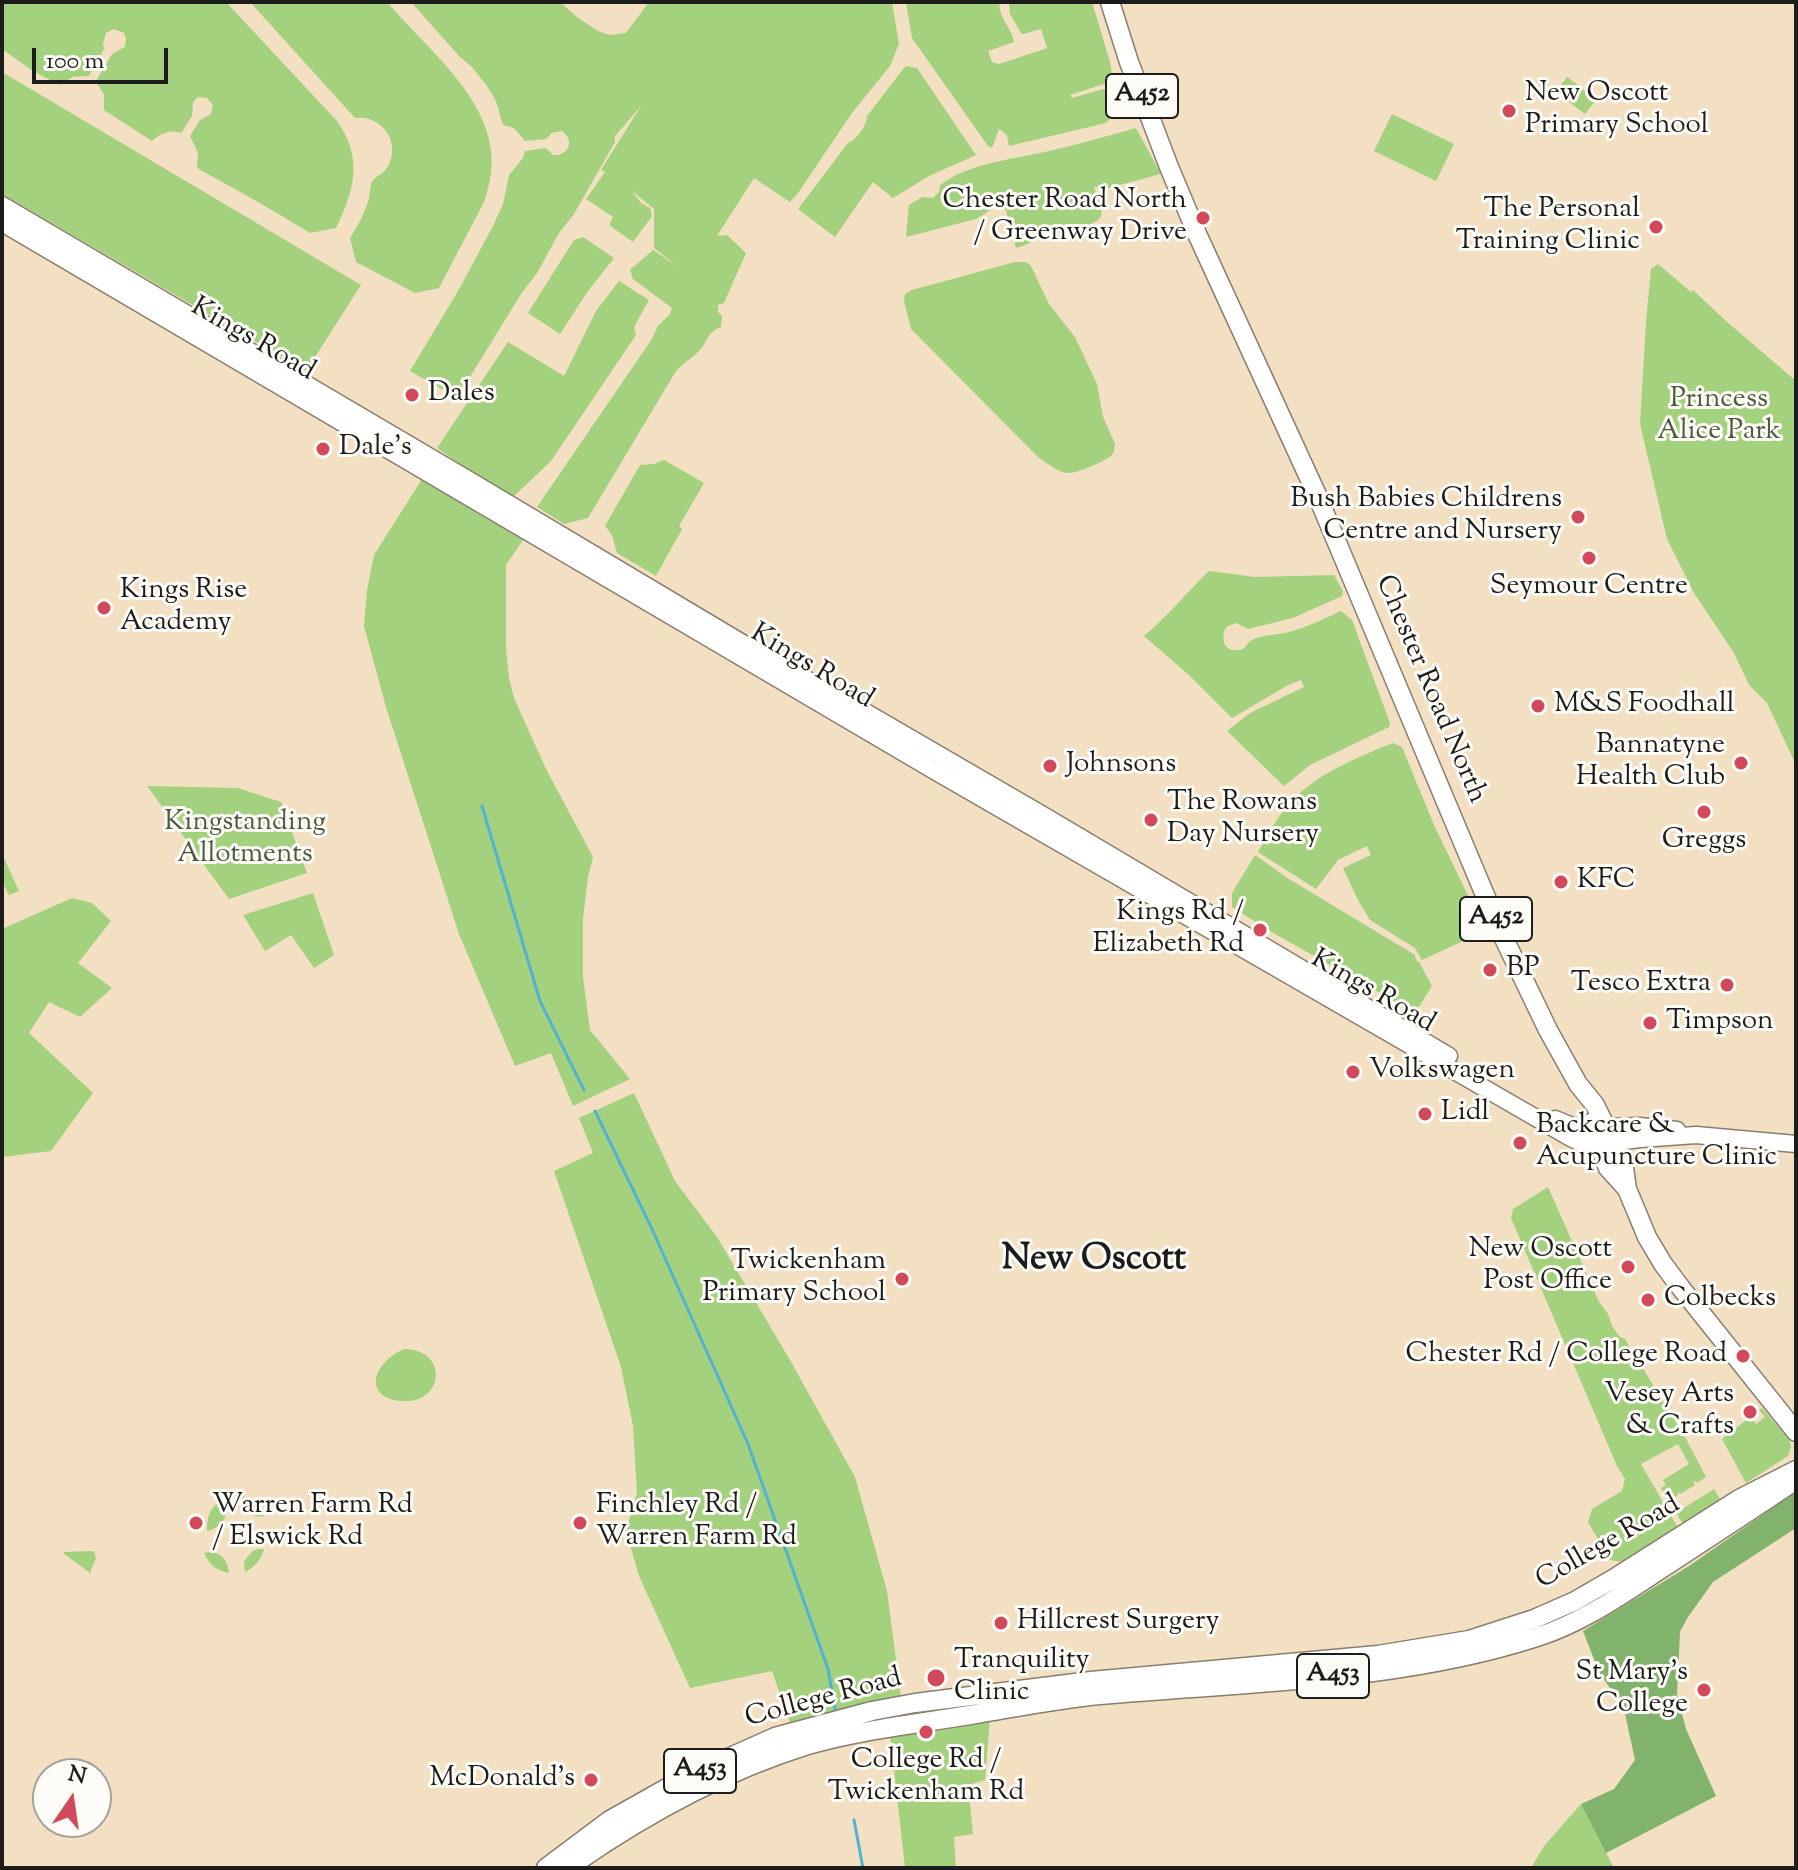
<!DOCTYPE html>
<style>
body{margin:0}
#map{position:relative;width:1798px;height:1870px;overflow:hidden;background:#f3dfc2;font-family:"Sorts Mill Goudy",serif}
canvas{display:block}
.frame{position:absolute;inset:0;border:4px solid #1c1c1c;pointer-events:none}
.north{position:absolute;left:32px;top:1758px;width:80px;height:80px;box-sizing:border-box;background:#fdfcf7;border:2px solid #a3a29f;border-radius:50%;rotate:13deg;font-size:22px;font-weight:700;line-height:32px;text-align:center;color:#1c1c1c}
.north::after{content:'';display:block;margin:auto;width:28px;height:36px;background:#d1495b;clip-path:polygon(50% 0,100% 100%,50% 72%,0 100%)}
.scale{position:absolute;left:32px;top:48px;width:136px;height:36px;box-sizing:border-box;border:4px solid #1c1c1c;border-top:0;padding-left:10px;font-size:24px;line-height:28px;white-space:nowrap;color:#1c1c1c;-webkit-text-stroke:6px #fdfcf7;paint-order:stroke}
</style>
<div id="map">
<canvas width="1798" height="1870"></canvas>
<div class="frame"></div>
<div class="north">N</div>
<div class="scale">100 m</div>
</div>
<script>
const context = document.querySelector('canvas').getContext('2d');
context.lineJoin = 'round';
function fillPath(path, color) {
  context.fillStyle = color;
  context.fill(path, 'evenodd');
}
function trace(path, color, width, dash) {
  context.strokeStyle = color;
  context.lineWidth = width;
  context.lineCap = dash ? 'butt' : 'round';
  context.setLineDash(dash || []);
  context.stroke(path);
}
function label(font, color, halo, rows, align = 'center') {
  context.font = font + ' "Sorts Mill Goudy",serif';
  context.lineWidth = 6;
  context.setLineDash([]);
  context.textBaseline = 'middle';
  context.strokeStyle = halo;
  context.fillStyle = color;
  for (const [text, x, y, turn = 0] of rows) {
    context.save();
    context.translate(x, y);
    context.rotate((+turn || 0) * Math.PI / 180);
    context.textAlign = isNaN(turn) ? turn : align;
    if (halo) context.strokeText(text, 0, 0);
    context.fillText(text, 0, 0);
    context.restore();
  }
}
const green = new Path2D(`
 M2 2H226L337 121C363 158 355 189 336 228L310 233C273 210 235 189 197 168L198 153 190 136 200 120 211 114 213 105 207 98 198 97 193 102 192 116 181 133C170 129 161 133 152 141L104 110V95L96 81 112 54 125 47 126 39 124 33 114 29 106 33 103 44 104 49 89 76 73 77 60 85 33 71 2 49Z
 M250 2H387C436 60 519 117 483 204L439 288 415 293 356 262 350 238C358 225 365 213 369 198 370 193 370 184 373 180 377 176 383 174 387 168 402 144 383 114 355 118Z
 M411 2H560L578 18 598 31 609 35 626 33 649 2H892L899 44 890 66 852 113 798 193 790 202 754 178 717 236 727 235 746 253 724 303 718 305V312L722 316 721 327C705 333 708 343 698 352 691 359 683 363 676 371L588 518 564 524 537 507 652 339 658 326 670 314 672 308 633 279 630 270 653 250 677 266 654 248V209L632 191 641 203 650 208 652 216 633 242 609 225 613 217 586 199 605 172 601 170 641 106 615 136V142L574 214 559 233 537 273 521 294 457 398 410 371 458 291 493 226 503 204 509 175 523 158 525 151 546 148 553 155H559L566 151C572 143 569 137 562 131L552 133 546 139 525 141 514 128 503 125 496 101 487 86 472 67 459 56Z
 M906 2H999C1000 21 1011 26 1014 42L988 51 992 62 999 64 1047 48 1041 29 1023 34 1021 33 1010 14 1009 2H1092L1110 62 1113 81 1070 95 1072 98 1103 89 1107 91C1112 100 1115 115 1106 123L1009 146 1007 135 999 129 992 148 988 146 912 38Z
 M907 66 917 68 976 155 929 176 893 198 873 182 835 237 798 209 848 143C856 140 867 126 867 116L904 68Z
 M2 72 361 285 306 371 2 194Z
 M1567 77 1597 99 1585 114 1556 92Z
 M1392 114 1454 144 1436 181 1374 151Z
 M1136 128 1161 174 1108 188 1094 187C1096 195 1105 211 1100 218 1095 226 1057 233 1046 236 1036 240 1026 245 1016 248L1006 211 1002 203 976 219 906 237 909 205 922 197 933 198 939 192 940 185C968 164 1007 160 1040 153 1072 146 1104 137 1136 128Z
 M583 237 614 258 588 291 560 334 528 313 574 240Z
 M1015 262H1026L1031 266 1049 304 1075 337 1097 384 1103 417 1115 444C1114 448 1115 452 1111 456 1105 461 1076 474 1068 473 1058 473 1048 463 1039 458L911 329 904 301 905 294 912 290Z
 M1658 264 1691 292 1693 290 1726 321 1796 381V765L1767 703 1749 685 1734 653 1694 593 1667 539 1640 424 1646 322 1651 269Z
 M619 281 649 300 634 327 636 335 551 461 511 499 437 448 508 342 564 376 596 311Z
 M664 460 704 483 679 526 682 529 656 576 617 553 612 535 605 526 640 465 654 464Z
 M422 479 523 540 506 565V648L509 678 514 698 546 769 593 857 588 877 583 919V977L590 1030 630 1079 573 1106 551 1053 515 1066 459 934 386 707 364 626 367 590 374 555Z
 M1209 571 1255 577 1334 575 1343 591 1342 596 1293 618 1248 629 1236 623 1228 626 1225 629C1221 639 1224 652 1238 650 1246 650 1246 643 1252 640 1262 635 1277 635 1289 632 1307 627 1324 619 1341 611L1352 620 1390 723 1389 727 1310 765 1284 786 1227 731 1250 713 1304 687 1301 680 1288 685 1232 718 1190 676 1144 636C1168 616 1187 592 1209 571Z
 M1393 743 1402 747 1434 825 1485 931 1422 960 1415 948 1370 920 1358 900 1343 868 1371 855 1367 846 1338 860 1316 889 1258 852C1266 838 1274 822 1285 809 1310 776 1356 758 1393 743Z
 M147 786 238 788 281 802 307 873 229 899Z
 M2 854 19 891 9 895 2 880Z
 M1255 855 1289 879 1415 955 1416 960 1419 962 1432 986 1415 1013 1268 930 1232 907V893Z
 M313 893 334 955 314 968 291 935 265 951 243 915Z
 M72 898 92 903 111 921 78 963 112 988 80 1017 49 1002 29 1033 93 1093 51 1151 2 1157V929Z
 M634 1093 675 1181 717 1237 790 1360 855 1477 887 1591 901 1698 791 1726 772 1671 690 1688 639 1576 626 1531 637 1493 633 1426 621 1367 554 1171 593 1153 579 1118Z
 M1548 1187 1599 1302 1608 1314 1612 1326 1620 1337 1625 1339 1686 1439 1706 1477 1697 1483 1695 1481 1693 1482 1695 1485 1680 1494 1678 1492V1495L1668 1501 1661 1488 1666 1485 1663 1480 1689 1464 1678 1444 1641 1464 1678 1528 1622 1562 1610 1560 1588 1522 1592 1509 1622 1491 1625 1479 1617 1466 1511 1218 1513 1209Z
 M405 1349C449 1350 444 1404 403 1401 397 1401 389 1399 384 1396 363 1380 388 1354 405 1349Z
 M1762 1408 1790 1441 1791 1447 1788 1456 1746 1483 1722 1439 1750 1417 1756 1424 1765 1417 1759 1410Z
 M1714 1489 1720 1499 1683 1524 1676 1513Z
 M241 1495 257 1502 264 1516C249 1518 240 1509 241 1495Z
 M225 1497C230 1514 224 1527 207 1531 207 1514 211 1506 225 1497Z
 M258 1549H264C260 1561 256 1566 245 1572L244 1561 253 1551Z
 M90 1551 94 1552 96 1558 90 1573 63 1553 64 1552Z
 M211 1552C223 1553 228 1562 229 1573 215 1570 210 1565 204 1553Z
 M990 1718 985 1780 968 1785 973 1834 954 1837 956 1868H905L890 1732Z
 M1581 1804 1614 1868H1531L1544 1846Z`);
const forest = new Path2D(`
 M1794 1493 1796 1494V1528L1713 1582 1688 1617 1680 1632 1677 1695 1686 1729 1716 1796 1606 1853 1581 1804 1614 1789 1635 1760 1624 1709 1599 1672 1583 1631 1689 1566Z`);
const stream = new Path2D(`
 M482 806 540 1001 584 1090
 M595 1111 652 1229 748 1444 828 1669 835 1709
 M854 1820 863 1868`);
const secondary = new Path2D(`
 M2 205 464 477 771 660 838 696 1048 818 1449 1056
 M2 223 933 770 1569 1137 1579 1142 1600 1144 1640 1139 1696 1135 1796 1144
 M1555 1119 1577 1128 1639 1126 1677 1130`);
const primary = new Path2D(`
 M546 1868 610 1820 690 1775 775 1737 872 1711 915 1703 1091 1681 1378 1655 1469 1640 1534 1619 1575 1601 1613 1579 1739 1499 1796 1470
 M568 1868C642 1816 721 1772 808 1745 860 1730 916 1724 970 1715 1013 1708 1057 1699 1100 1695 1245 1682 1398 1682 1537 1637 1581 1623 1620 1596 1658 1571 1704 1541 1750 1511 1796 1480`);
const trunk = new Path2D(`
 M1110 2 1129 62 1169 167 1198 236 1317 495 1498 926 1548 1030 1578 1084 1595 1105 1613 1142 1624 1168 1627 1189 1647 1237 1663 1264 1681 1288 1796 1432
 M1591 1123 1608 1168 1627 1189`);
const markers = [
 [1509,111,8,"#d1495b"],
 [1203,218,8,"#d1495b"],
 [1656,227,8,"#d1495b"],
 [412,395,8,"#d1495b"],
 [323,449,8,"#d1495b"],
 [1578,517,8,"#d1495b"],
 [1589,558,8,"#d1495b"],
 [104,608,8,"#d1495b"],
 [1538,706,8,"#d1495b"],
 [1741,763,8,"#d1495b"],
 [1050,766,8,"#d1495b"],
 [1704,812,8,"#d1495b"],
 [1151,820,8,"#d1495b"],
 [1561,882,8,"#d1495b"],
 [1260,930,8,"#d1495b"],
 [1490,970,8,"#d1495b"],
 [1727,985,8,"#d1495b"],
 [1650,1023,8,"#d1495b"],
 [1353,1072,8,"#d1495b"],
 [1425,1114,8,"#d1495b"],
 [1520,1143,8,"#d1495b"],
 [1628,1267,8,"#d1495b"],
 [902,1279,8,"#d1495b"],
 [1648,1300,8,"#d1495b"],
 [1743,1356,8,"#d1495b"],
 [1750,1412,8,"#d1495b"],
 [196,1523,8,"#d1495b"],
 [580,1523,8,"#d1495b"],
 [1001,1623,8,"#d1495b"],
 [936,1678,10,"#d1495b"],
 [1704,1690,8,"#d1495b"],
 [926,1732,8,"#d1495b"],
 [591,1780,8,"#d1495b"]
];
const shields = [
 [1142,96,72],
 [1496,919,72],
 [1333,1676,72],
 [700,1771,72]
];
const shieldNames = [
 ["A452",1142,96],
 ["A452",1496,919],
 ["A453",1333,1676],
 ["A453",700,1771]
];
const poiNames = [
 ["New Oscott",1525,95],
 ["Primary School",1525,127],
 ["Chester Road North",1187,202,"right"],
 ["/ Greenway Drive",1187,234,"right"],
 ["The Personal",1640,211,"right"],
 ["Training Clinic",1640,243,"right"],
 ["Dales",428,395],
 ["Dale's",339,449],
 ["Bush Babies Childrens",1562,501,"right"],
 ["Centre and Nursery",1562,533,"right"],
 ["Seymour Centre",1589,588,"center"],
 ["Kings Rise",120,592],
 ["Academy",120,624],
 ["M&S Foodhall",1554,706],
 ["Bannatyne",1725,747,"right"],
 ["Health Club",1725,779,"right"],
 ["Johnsons",1066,766],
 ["The Rowans",1167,804],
 ["Day Nursery",1167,836],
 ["Greggs",1704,842,"center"],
 ["KFC",1577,882],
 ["Kings Rd /",1244,914,"right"],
 ["Elizabeth Rd",1244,946,"right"],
 ["BP",1506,970],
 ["Tesco Extra",1711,985,"right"],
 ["Timpson",1666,1023],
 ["Volkswagen",1369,1072],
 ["Lidl",1441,1114],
 ["Backcare &",1536,1127],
 ["Acupuncture Clinic",1536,1159],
 ["New Oscott",1612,1251,"right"],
 ["Post Office",1612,1283,"right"],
 ["Twickenham",886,1263,"right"],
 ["Primary School",886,1295,"right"],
 ["Colbecks",1664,1300],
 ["Chester Rd / College Road",1727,1356,"right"],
 ["Vesey Arts",1734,1396,"right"],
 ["& Crafts",1734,1428,"right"],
 ["Warren Farm Rd",212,1507],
 ["/ Elswick Rd",212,1539],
 ["Finchley Rd /",596,1507],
 ["Warren Farm Rd",596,1539],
 ["Hillcrest Surgery",1017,1623],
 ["Tranquility",954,1662],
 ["Clinic",954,1694],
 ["St Mary's",1688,1674,"right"],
 ["College",1688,1706,"right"],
 ["College Rd /",926,1762,"center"],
 ["Twickenham Rd",926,1794,"center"],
 ["McDonald's",575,1780,"right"]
];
const streetNames = [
 ["Kings Road",252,341,30],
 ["Kings Road",811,668,31],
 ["Chester Road North",1429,690,67],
 ["Kings Road",1372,993,30],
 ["College Road",1609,1544,-30],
 ["College Road",824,1700,-15]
];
const parkNames = [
 ["Princess",1719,401],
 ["Alice Park",1719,433],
 ["Kingstanding",245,824],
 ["Allotments",245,856]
];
const districtNames = [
 ["New Oscott",1094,1262]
];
fillPath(green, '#a3d17e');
fillPath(forest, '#82b36d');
trace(stream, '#52b2d1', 3);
trace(secondary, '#887e6f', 19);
trace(primary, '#887e6f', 21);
trace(trunk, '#887e6f', 21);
trace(secondary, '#fff', 16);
trace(primary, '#fff', 18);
trace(trunk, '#fff', 18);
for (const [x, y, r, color] of markers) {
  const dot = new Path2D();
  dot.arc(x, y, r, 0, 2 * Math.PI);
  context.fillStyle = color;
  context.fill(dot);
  trace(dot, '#fdfcf7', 3);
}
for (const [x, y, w] of shields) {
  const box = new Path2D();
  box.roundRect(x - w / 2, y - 22, w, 44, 6);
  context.fillStyle = '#fdfcf7';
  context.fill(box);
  trace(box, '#1c1c1c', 2);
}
label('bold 26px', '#1c1c1c', null, shieldNames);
label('28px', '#1c1c1c', '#fdfcf7', poiNames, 'left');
label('28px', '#1c1c1c', '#fdfcf7', streetNames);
label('28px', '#4b5b3e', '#fdfcf7', parkNames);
label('bold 36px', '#1c1c1c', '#fdfcf7', districtNames);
</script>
